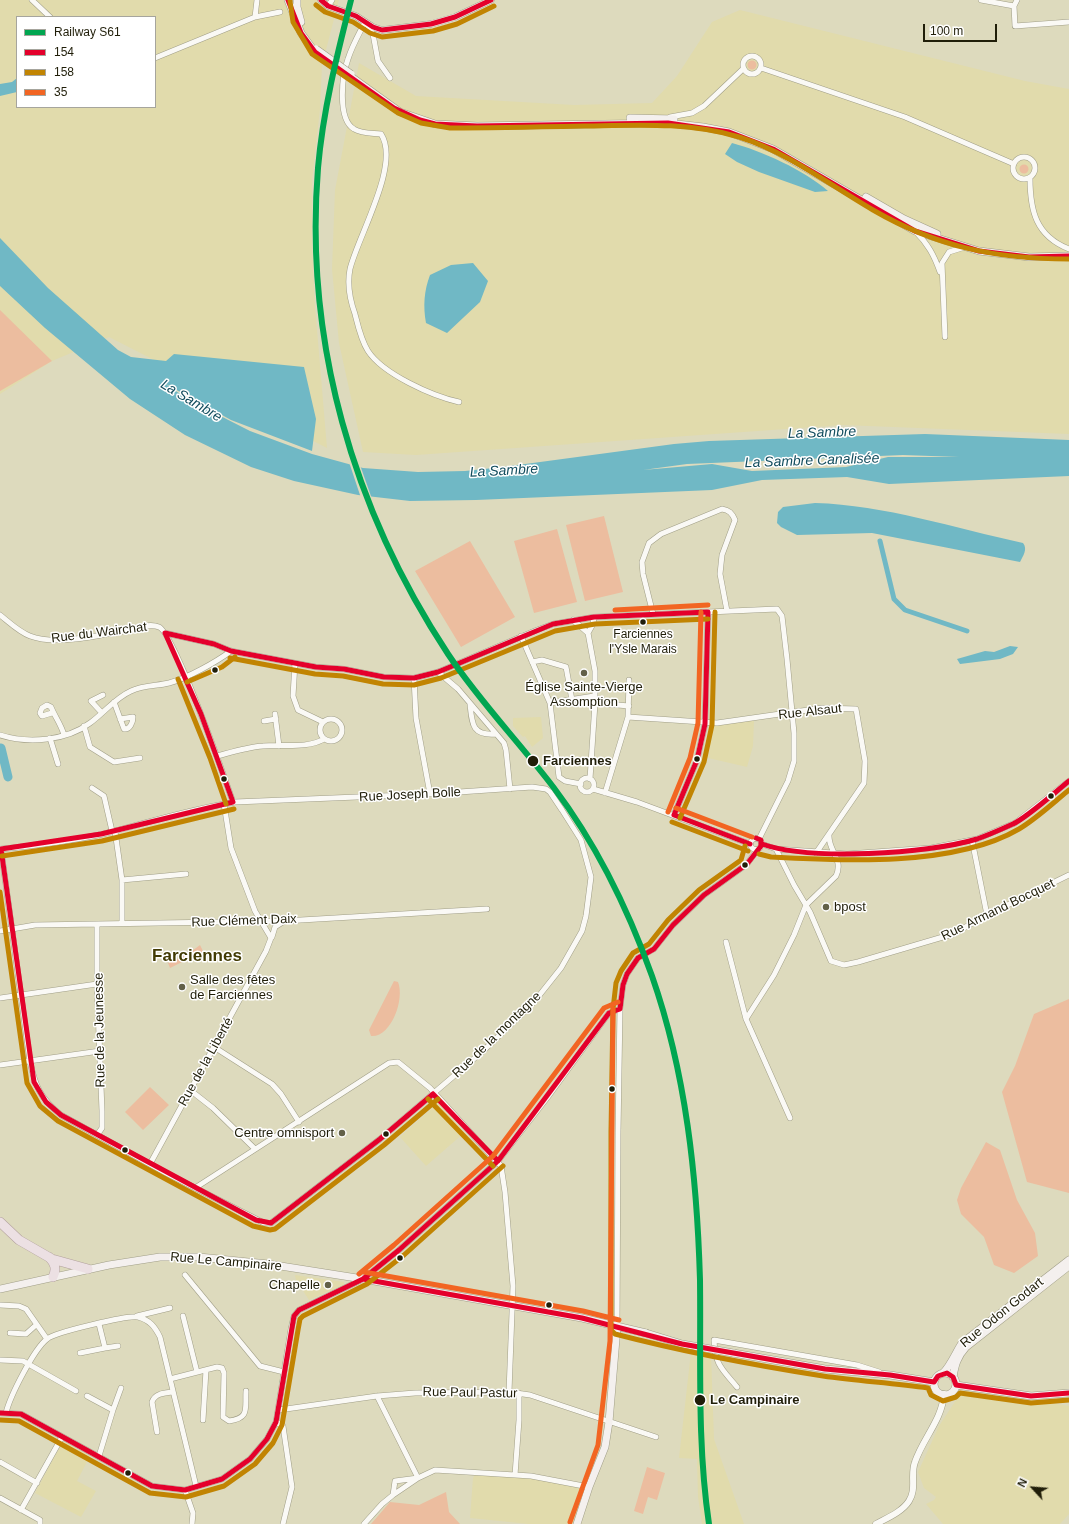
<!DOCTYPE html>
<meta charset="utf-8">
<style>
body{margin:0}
#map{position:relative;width:1069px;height:1524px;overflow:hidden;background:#dddabd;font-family:Arial,sans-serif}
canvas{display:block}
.legend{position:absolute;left:16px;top:16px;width:140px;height:92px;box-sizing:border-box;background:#fff;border:1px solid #a6a59d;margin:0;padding:5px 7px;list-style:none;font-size:12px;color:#201e09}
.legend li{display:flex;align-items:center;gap:8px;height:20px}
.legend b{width:20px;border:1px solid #a6a59d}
.north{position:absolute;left:1013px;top:1468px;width:40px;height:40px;-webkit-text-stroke:3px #fff;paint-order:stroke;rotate:296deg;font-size:11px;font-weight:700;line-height:16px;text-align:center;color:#201e09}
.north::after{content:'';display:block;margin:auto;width:14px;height:18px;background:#201e09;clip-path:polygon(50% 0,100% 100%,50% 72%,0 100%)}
.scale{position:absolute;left:923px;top:24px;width:74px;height:18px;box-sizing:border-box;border:2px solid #201e09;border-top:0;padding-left:5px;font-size:12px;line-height:14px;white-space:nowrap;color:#201e09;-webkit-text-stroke:3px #fff;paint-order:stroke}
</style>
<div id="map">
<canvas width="1069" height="1524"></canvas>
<ul class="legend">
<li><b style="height:5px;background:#00a651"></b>Railway S61</li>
<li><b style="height:5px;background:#e4002b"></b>154</li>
<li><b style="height:5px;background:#c18402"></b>158</li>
<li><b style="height:5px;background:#f26522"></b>35</li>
</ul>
<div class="north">N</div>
<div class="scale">100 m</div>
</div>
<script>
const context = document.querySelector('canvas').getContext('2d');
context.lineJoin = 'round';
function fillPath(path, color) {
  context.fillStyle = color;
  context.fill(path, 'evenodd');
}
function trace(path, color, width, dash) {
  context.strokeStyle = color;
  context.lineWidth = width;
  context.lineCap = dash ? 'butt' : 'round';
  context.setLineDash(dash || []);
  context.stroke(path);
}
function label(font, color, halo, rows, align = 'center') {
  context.font = font + ' Arial,sans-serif';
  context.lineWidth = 3;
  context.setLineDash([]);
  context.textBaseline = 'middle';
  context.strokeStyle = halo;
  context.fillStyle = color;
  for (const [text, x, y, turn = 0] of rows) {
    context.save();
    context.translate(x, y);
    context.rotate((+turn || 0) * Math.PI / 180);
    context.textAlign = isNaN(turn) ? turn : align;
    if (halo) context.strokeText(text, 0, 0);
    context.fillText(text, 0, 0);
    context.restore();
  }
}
const built = new Path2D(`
 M0 0H339L322 65 320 109 312 181V247L315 306 327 448 109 337 52 361 0 394ZM17 17H155V107H17Z
 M740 10 1025 81 1069 89V434L843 425 416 455 363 452 339 343 332 269 335 190 359 63 416 96 574 105 652 103 677 76 712 22Z
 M541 717 543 738 532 747 525 736 523 737 513 726V718Z
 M754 720 753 746 747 767 704 757 711 726Z
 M438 1103 464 1133 426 1166 400 1137Z
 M295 1275 344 1282V1285L309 1300 296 1280Z
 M691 1352 711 1354 714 1439 744 1524H702L698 1497 697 1459 679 1458Z
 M967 1391 1022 1402H1043L1069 1406V1514L1060 1524H943L926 1504 934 1500 936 1497 924 1488 918 1472 939 1426 956 1400Z
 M62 1443H68L90 1456 77 1481 96 1491 81 1517 35 1493Z
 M475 1475 532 1478 581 1488 584 1492 574 1524H529L470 1518 473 1478Z`);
const green = new Path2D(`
 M747.5 65a4.5 4.5 0 1 1 9 0a4.5 4.5 0 1 1-9 0Z
 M1019.5 169a4.5 4.5 0 1 1 9 0a4.5 4.5 0 1 1-9 0Z
 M0 310 52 361 0 391Z
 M604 516 623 592 585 601 566 525Z
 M557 529 577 602 534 613 514 541Z
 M470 541 515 617 461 647 415 571Z
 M200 945 205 955 190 958 170 968 168 963 188 954Z
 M394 981 398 982C405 999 391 1038 371 1036L369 1030Z
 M1069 999V1193L1027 1182 1002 1092 1015 1066 1034 1014Z
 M150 1087 169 1105 143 1130 125 1112Z
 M986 1142 1000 1150 1017 1200 1035 1233 1038 1256 1014 1273 994 1265 984 1237 961 1214 957 1200 961 1188Z
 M647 1467 665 1473 657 1500 648 1497 643 1514 634 1511Z
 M446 1492 449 1512 460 1524H371L390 1502 419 1505Z`);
const water = new Path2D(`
 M17 78V92L0 96V84L12 82Z
 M732 143C762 151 804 170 828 191L815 192 759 172 737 162 725 154Z
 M0 238 48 288 118 350 131 357 166 361 174 354 304 367 316 419 312 451 231 420 164 383 189 400 250 431 312 454 363 468 418 472 465 471 503 467 674 444 709 441 925 434 1069 440V476L889 484 847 477 762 480 712 490 476 500 410 501 358 495 294 481 251 467 185 435 130 399 45 328 0 286ZM903 455 959 457H888L846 467 752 471 712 464 643 470 687 464Z
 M473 263 488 281 480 302 447 333 426 323C423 306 424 291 430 275L451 265Z
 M815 503C885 505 954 528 1023 543 1028 549 1023 556 1020 562L872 533 797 535 781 527 777 523 778 512 783 507Z
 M1010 646 1018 647 1013 654 1000 659 960 664 957 659 985 651 994 652Z`);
const pier = new Path2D(`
 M349 462 360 465 372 499 361 498Z`);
const canal = new Path2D(`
 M880 541 894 599 905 610 967 631`);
const river = new Path2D(`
 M1 748 8 777`);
const minor = new Path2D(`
 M32 0 50 17
 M981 0 1014 6
 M1017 0 1014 6 1015 26 1069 22
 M328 6 332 0
 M255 17 280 12
 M365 22C359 34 352 46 348 59 342 75 337 119 354 129 362 134 372 133 381 134 401 164 358 236 350 269 347 284 350 300 355 314 358 326 361 340 368 351 383 374 432 396 459 402
 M366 23 373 34 378 61 390 78
 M743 65a9 9 0 1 1 18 0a9 9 0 1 1-18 0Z
 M155 58 255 17 257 0
 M761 68 905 117 1014 164
 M670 117 692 113 704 106 743 69
 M1013 168a11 11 0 1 1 22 0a11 11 0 1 1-22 0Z
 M1030 178C1030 211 1036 236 1069 249
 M915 231C928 244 934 255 940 272
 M945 337 942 263 949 252 965 247
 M653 614 643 574 642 562 649 543 661 534 722 509C729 510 732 513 735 520L722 555 720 574 727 611
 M0 615C9 622 19 632 30 636 56 646 101 635 129 630 137 628 150 623 159 627 174 633 225 779 233 802
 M573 620 588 633
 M165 633 214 644 231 651 316 667 344 669 384 677 414 678 438 672 537 630 553 624 594 617 777 609 782 616 787 659 794 733V761L788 781 759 839
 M588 633 595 671V703L590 779
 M588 633 593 624 594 617
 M521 636 550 703 559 777 565 781 581 784
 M532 662 542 660 566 667 572 700
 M295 663 293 696 298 710 323 722
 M438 672 458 689 504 743 506 750 510 789
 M414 678 416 718 430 794
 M114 702 124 729C130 730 133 722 133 717L120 719
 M550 703 594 696
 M595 703 629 706
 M470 704C472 724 472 736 496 734
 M52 713 42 716 40 713 42 708 47 705 51 707C55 717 61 724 64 735
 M102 713 91 701 103 695
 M275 714 279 746
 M628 717 717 723 822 708 856 709 865 761 864 783 816 853
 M320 730a11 11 0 1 1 22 0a11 11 0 1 1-22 0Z
 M264 721 276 719
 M84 726 90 747 114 762 140 758
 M0 735C28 744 66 741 90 723 104 713 115 698 131 691 143 685 157 686 169 683 188 678 216 662 231 651
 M50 738 58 764
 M217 756C232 752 248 747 263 746 282 744 307 749 324 739
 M580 785a7 7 0 1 1 14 0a7 7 0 1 1-14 0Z
 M92 788 104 796 112 831
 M593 789 637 802 750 844
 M605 793 628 717 629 680
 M674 815 697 760 705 724 708 612
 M115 831 122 880V923
 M750.5 844a5.5 5.5 0 1 1 11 0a5.5 5.5 0 1 1-11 0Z
 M972 840 987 915
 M762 844 776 849 847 854 931 848 977 839 1015 823 1069 781
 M0 849C35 846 70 841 103 834 147 823 190 809 235 802L430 794 532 787 546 789 550 792 562 810 581 840 591 877 586 916 582 931 561 968 534 1002 483 1051 380 1139 271 1223H264L166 1173 61 1115C40 1098 35 1086 30 1061L1 849
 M776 849 794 885 810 912 831 961 844 965 858 962 953 934 987 915 1069 875
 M122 880 186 874
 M0 931 35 925 284 921 487 909
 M272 937 275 927 283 922
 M726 942 746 1019 790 1118
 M0 998 97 984
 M746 1019 774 975 794 935 806 905 836 876C844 859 828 851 829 835
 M214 1047 272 1084 281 1094 299 1122
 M0 1065 100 1051
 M190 1090 213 1108 255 1149
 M97 1135 102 1128V1111L97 984V925
 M150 1164 266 951 271 938 255 911 231 848 224 804
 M195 1188 389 1063 398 1062 430 1088 501 1166 505 1192 513 1286 509 1392
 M185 1275 260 1366 284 1372
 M0 1305 19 1306 26 1309 47 1339
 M137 1316 170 1308
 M183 1316 197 1372
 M617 1327 618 1132 620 1009 623 985 627 974 638 958 654 949 673 925 704 895 747 864 758 849
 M10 1333 26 1334 36 1325
 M105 1348 118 1346
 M80 1353 105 1348 99 1324
 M0 1360 23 1361 76 1391
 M170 1379 217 1367 222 1368 224 1373 223 1417 229 1421C250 1418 245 1409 246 1391
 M737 1387C722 1369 715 1365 714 1340L857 1365 879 1372
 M87 1396 113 1410 99 1456
 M377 1396 418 1478 435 1470 531 1476 589 1487
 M113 1410 121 1388
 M279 1410 377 1396 415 1393 509 1392 530 1395 656 1437
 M0 1413 21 1414 152 1486 185 1490 222 1479 250 1459 267 1439 276 1422 291 1329 294 1316 299 1310 363 1279 399 1250 498 1161 547 1098 609 1013 620 1009
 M6 1413C10 1396 34 1349 47 1339 55 1332 129 1315 138 1317 150 1320 155 1327 160 1337L196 1486
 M203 1420 206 1370
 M276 1422 283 1426 292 1487 283 1524
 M157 1432 152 1402C155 1393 165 1393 173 1392
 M0 1462 37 1483
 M515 1475 519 1420V1393
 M418 1478 393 1495 395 1481Z
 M185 1490 193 1513 192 1524
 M0 1498 40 1520V1524
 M21 1510 62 1437
 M364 1524 382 1504 393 1495`);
const tertiary = new Path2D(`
 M321 0 328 6 356 16 373 27 382 30 431 24 455 17 491 0
 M876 1524C887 1518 902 1512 909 1501 917 1489 910 1475 915 1462 923 1438 942 1420 944 1394`);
const secondary = new Path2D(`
 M288 0 301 33 315 52
 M297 0V7L301 22
 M350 76 400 112 435 124 477 126 668 123 703 127 729 132 773 149 915 231 979 251 1029 257 1069 256
 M630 118 674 119
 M866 197 904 219 937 234
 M0 1289 109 1265 160 1257H199L268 1264 363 1279 582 1318 646 1333
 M733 1353 825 1369 890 1375 934 1382
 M943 1373C950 1367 956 1352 962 1343L1069 1260
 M934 1384a11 11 0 1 1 22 0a11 11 0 1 1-22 0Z
 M953 1377C955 1365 957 1357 966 1347L1069 1266
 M956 1385 1031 1396 1069 1393
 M577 1524 589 1487 605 1447 609 1422 617 1327`);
const trunk = new Path2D(`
 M0 1222 19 1240 52 1259 88 1269
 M49 1257C55 1263 57 1269 53 1277`);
const secondaryBridge = new Path2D(`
 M316 49 351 74
 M646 1333 682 1344 733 1353`);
const bus1 = new Path2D(`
 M288 0 301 33 315 52 394 108 420 120 435 124 477 126 668 123 729 132 773 149 915 231 979 251 1029 257 1069 256
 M321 0 328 6 356 16 373 27 382 30 431 24 455 17 491 0
 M165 633 214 644 231 651 316 667 344 669 384 677 414 678 438 672 553 624 594 617 708 612
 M165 633 201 714 233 802
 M674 815 697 760 705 724 708 612
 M674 815 750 844
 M762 844C810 861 927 854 977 839 989 835 1002 829 1013 824 1029 816 1054 793 1069 781
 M1 849 34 1082 46 1102 61 1115 256 1220 271 1223 380 1139 433 1094
 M1 849 101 834 233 802
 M433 1094 498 1161
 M363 1279 582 1318 682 1344 825 1369 890 1375 934 1382 938 1376 947 1373 953 1377 956 1385 1031 1396 1069 1393
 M0 1413 21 1414 152 1486 185 1490 222 1479 250 1459 267 1439 276 1422 294 1316 299 1310 363 1279 399 1250 498 1161 609 1013 620 1009 623 985 627 974 638 958 654 949 673 925 704 895 747 864 761 846V840L756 838`);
const bus2 = new Path2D(`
 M290 1 293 22 312 54 398 113 421 123 450 128C496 128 541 127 587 126 638 125 689 122 739 137 787 152 830 185 873 210 937 247 996 259 1069 259
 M316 5 325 12 353 22 370 33 382 37 433 31 457 24 494 6
 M230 658 315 674 343 676 383 684 414 685 441 678 555 631 595 624 708 619
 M178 679 210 758 226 804
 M187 682 222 667 235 657
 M680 818 704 762 712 725 715 612
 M672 822 748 851
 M745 846 741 860 699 890 668 920 649 944 633 953 621 971 616 983 613 1009 611 1132V1330L615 1334C684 1352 753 1365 823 1376 858 1381 893 1383 928 1388L931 1395 943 1401 956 1397 960 1393 1031 1403 1069 1400
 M759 854 771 857C843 861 954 867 1019 829 1036 819 1053 803 1069 790
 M2 856 102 841 234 809
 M0 892 27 1083 40 1106 58 1121 253 1226 270 1230 275 1229 384 1145 438 1099
 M428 1099 493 1166
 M0 1420 19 1421 150 1493 186 1497 224 1486 255 1464 273 1443 282 1425 298 1330 300 1319 303 1316 367 1284 404 1255 503 1166`);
const bus3 = new Path2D(`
 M615 610 708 605
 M676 808 752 837
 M668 812 690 758 698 723 701 612
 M364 1272 583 1311 619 1320
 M359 1274 394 1245 493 1156 604 1008 618 1002
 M570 1522 598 1445 610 1341 613 1009`);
const rail1 = new Path2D(`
 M351 0C337 55 323 110 318 168 304 341 353 510 448 654 480 702 520 743 554 788 597 845 628 909 652 976 686 1073 697 1177 700 1280 701 1362 697 1443 709 1524`);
const markers = [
 [643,622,3.5,"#201e09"],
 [215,670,3.5,"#201e09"],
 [584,673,4,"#626048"],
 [697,759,3.5,"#201e09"],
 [533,761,6,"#201e09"],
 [224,779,3.5,"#201e09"],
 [1051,796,3.5,"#201e09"],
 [745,865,3.5,"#201e09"],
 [826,907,4,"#626048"],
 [182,987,4,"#626048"],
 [612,1089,3.5,"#201e09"],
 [342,1133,4,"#626048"],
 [386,1134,3.5,"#201e09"],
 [125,1150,3.5,"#201e09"],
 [400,1258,3.5,"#201e09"],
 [328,1285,4,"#626048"],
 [549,1305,3.5,"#201e09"],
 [700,1400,6,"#201e09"],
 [128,1473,3.5,"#201e09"]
];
const busNames = [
 ["Farciennes",643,635],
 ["l'Ysle Marais",643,650]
];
const streetNames = [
 ["Rue du Wairchat",99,633,-7],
 ["Rue Alsaut",810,712,-6],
 ["Rue Joseph Bolle",410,795,-3],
 ["Rue Armand Bocquet",998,910,-26],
 ["Rue Clément Daix",244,921,-2],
 ["Rue de la Jeunesse",100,1030,-91],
 ["Rue de la montagne",497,1035,-44],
 ["Rue de la Liberté",206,1062,-61],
 ["Rue Le Campinaire",226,1262,5],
 ["Rue Odon Godart",1002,1313,-39],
 ["Rue Paul Pastur",470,1393,1]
];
const poiNames = [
 ["Église Sainte-Vierge",584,687,"center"],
 ["Assomption",584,702,"center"],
 ["bpost",834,907],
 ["Salle des fêtes",190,980],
 ["de Farciennes",190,995],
 ["Centre omnisport",334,1133,"right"],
 ["Chapelle",320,1285,"right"]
];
const stopNames = [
 ["Farciennes",543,761],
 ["Le Campinaire",710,1400]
];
const waterNames = [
 ["La Sambre",191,401,31],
 ["La Sambre",822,433,-2],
 ["La Sambre Canalisée",812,461,-2],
 ["La Sambre",504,471,-3]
];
const districtNames = [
 ["Farciennes",197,956]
];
fillPath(built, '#e1dbac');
fillPath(green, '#ecbd9f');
fillPath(water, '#70b8c5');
fillPath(pier, '#dddabd');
trace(canal, '#70b8c5', 5);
trace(river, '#70b8c5', 9);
trace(minor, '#a09e87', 6);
trace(tertiary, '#a09e87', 7);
trace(secondary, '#a09e87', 8);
trace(trunk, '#b2a19d', 10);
trace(minor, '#faf9f5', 5);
trace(tertiary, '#faf9f5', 6);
trace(secondary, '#f4f0ee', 7);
trace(trunk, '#ece0e3', 9);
trace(secondaryBridge, '#a09e87', 8, []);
trace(secondaryBridge, '#f4f0ee', 7);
trace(bus1, '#e4002b', 5);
trace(bus2, '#c18402', 5);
trace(bus3, '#f26522', 5);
trace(rail1, '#00a651', 6);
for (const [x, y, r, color] of markers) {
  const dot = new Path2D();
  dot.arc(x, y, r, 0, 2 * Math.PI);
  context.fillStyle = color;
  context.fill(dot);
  trace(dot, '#fff', 1.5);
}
label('12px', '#201e09', '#fff', busNames);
label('13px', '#201e09', '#fff', streetNames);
label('13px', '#201e09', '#fff', poiNames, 'left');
label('bold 13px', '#201e09', '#fff', stopNames, 'left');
label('italic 14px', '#124d5e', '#fff', waterNames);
label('bold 17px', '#413a03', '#fff', districtNames);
</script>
